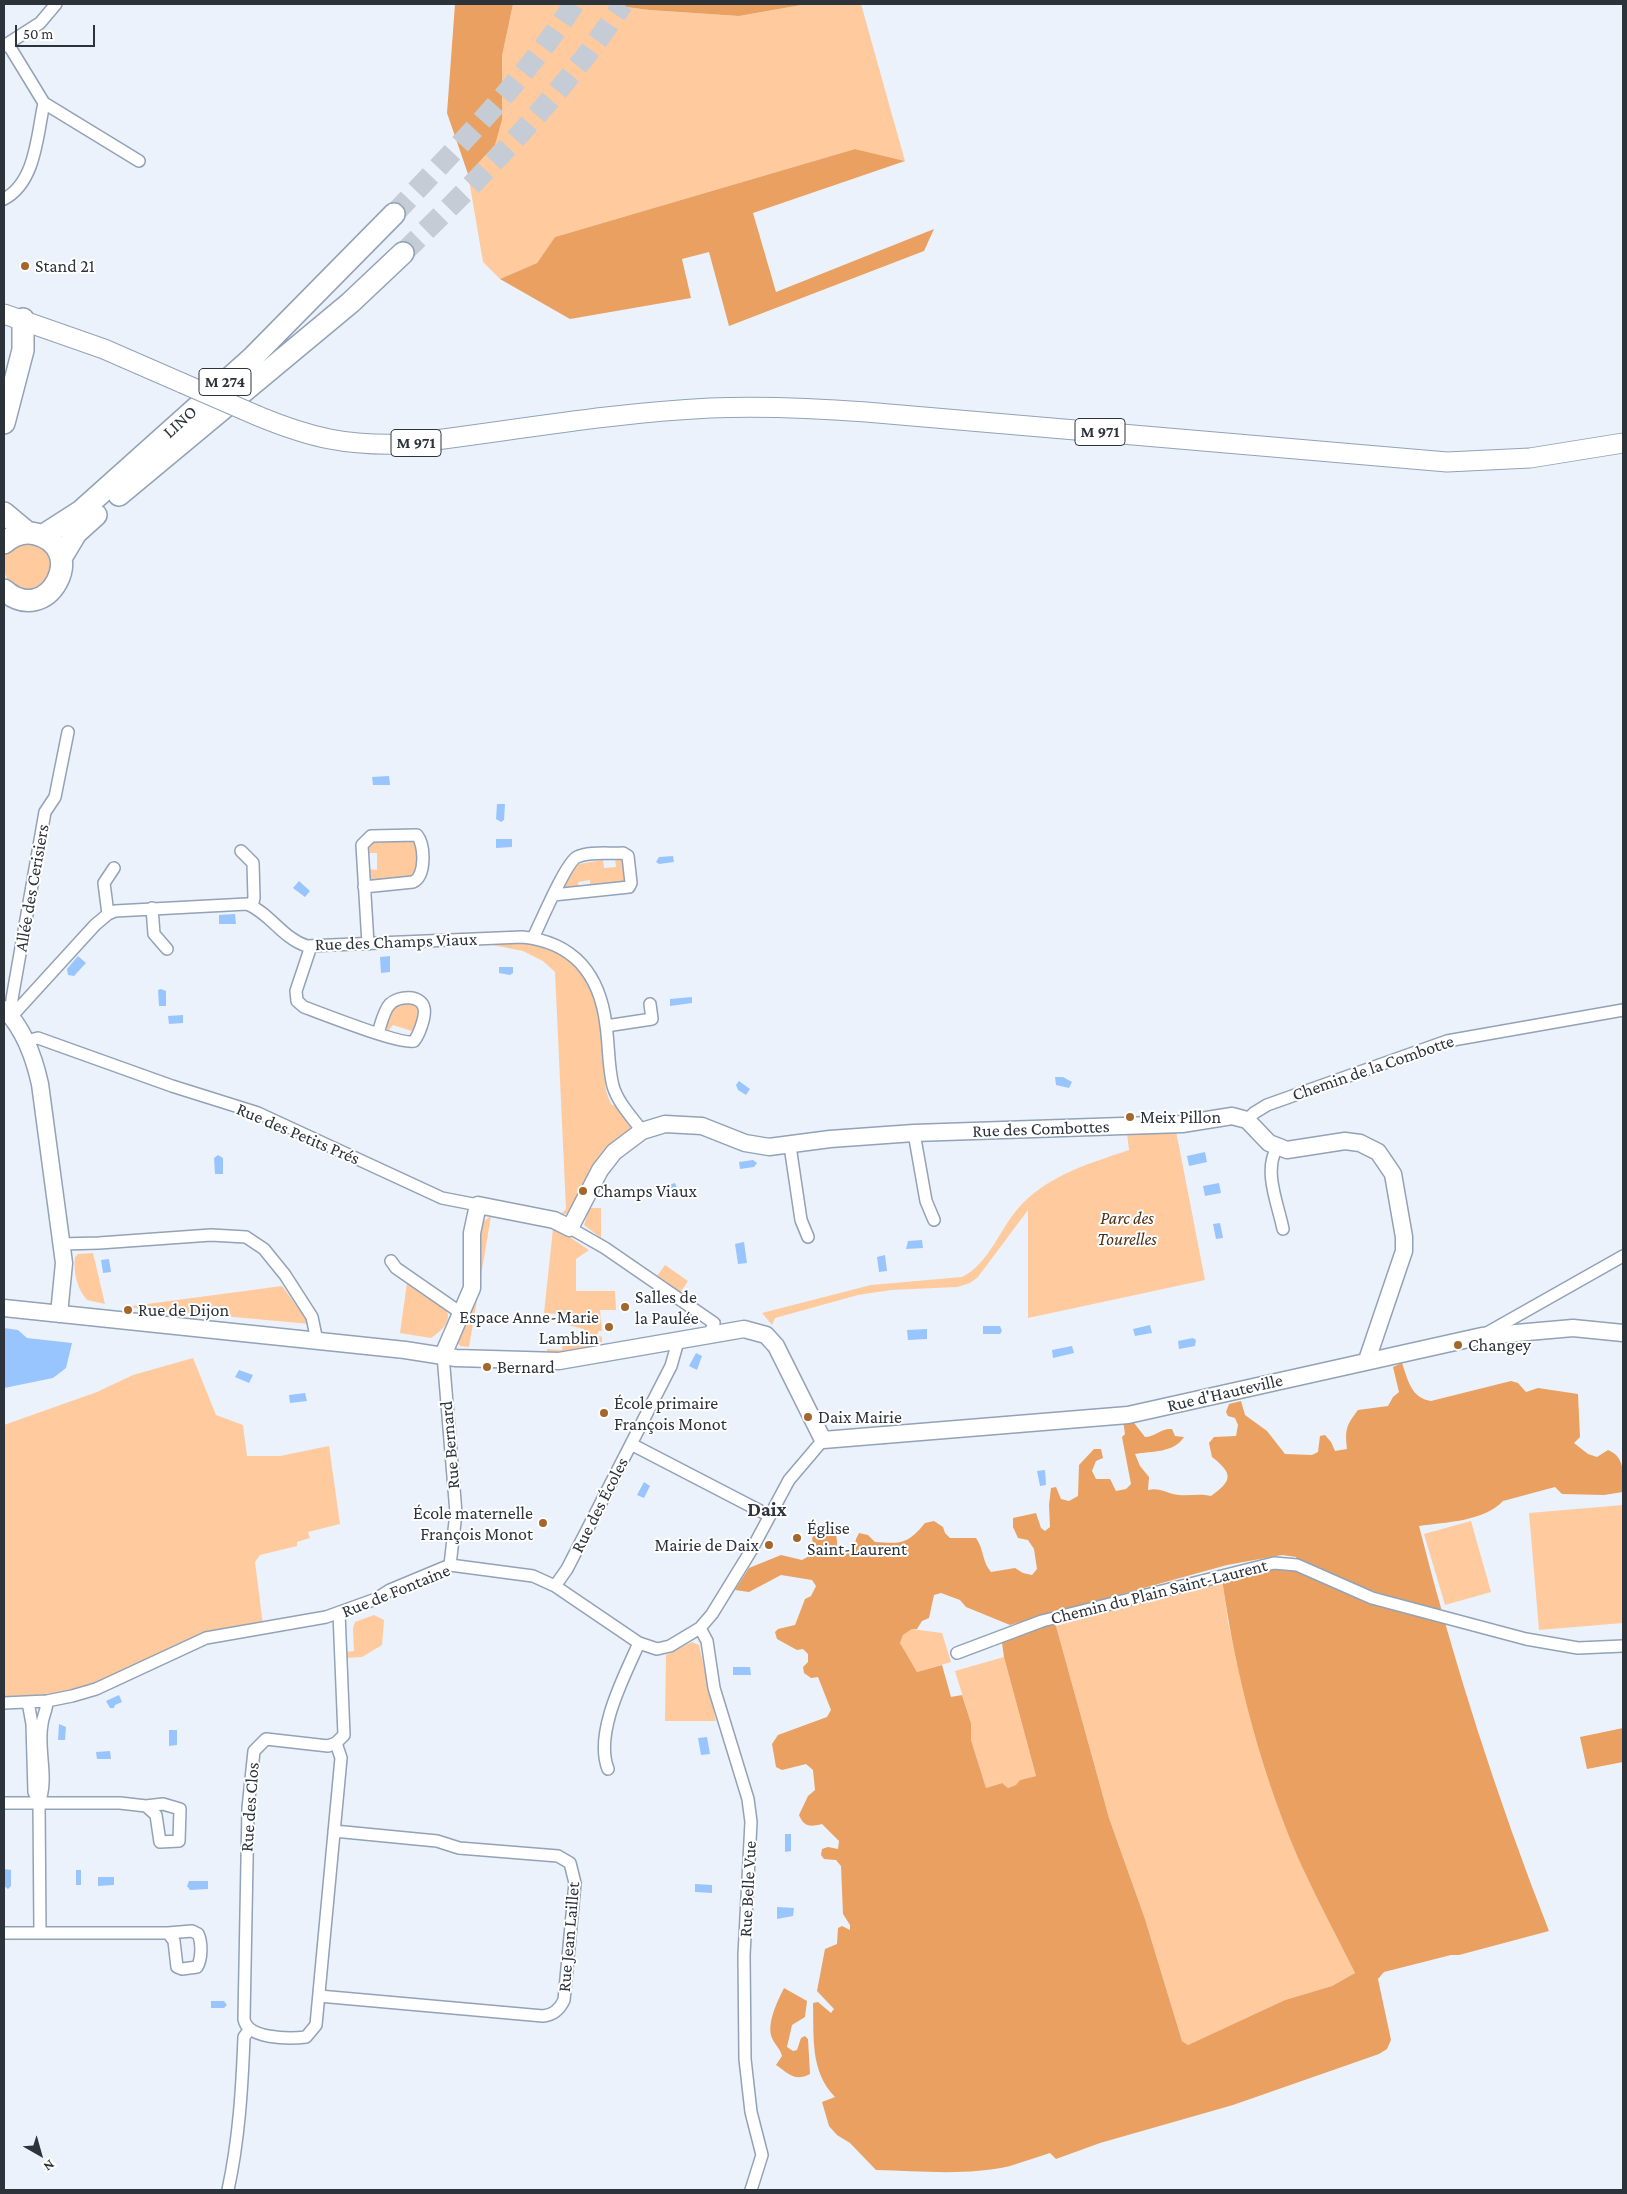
<!DOCTYPE html>
<meta charset="utf-8">
<style>
body{margin:0}
#map{position:relative;width:1627px;height:2194px;overflow:hidden;background:#ebf2fb;font-family:"Crimson Pro",serif}
canvas{display:block}
.frame{position:absolute;inset:0;border:5px solid #2c333b;pointer-events:none}
.north{position:absolute;left:15px;top:2129px;width:50px;height:50px;-webkit-text-stroke:4px #fff;paint-order:stroke;rotate:142deg;font-size:14px;font-weight:700;line-height:20px;text-align:center;color:#2c333b}
.north::after{content:'';display:block;margin:auto;width:18px;height:22px;background:#2c333b;clip-path:polygon(50% 0,100% 100%,50% 72%,0 100%)}
.scale{position:absolute;left:15px;top:25px;width:80px;height:22px;box-sizing:border-box;border:2px solid #2c333b;border-top:0;padding-left:6px;font-size:15px;line-height:18px;white-space:nowrap;color:#2c333b;-webkit-text-stroke:4px #fff;paint-order:stroke}
</style>
<div id="map">
<canvas width="1627" height="2194"></canvas>
<div class="frame"></div>
<div class="north">N</div>
<div class="scale">50 m</div>
</div>
<script>
const context = document.querySelector('canvas').getContext('2d');
context.lineJoin = 'round';
function fillPath(path, color) {
  context.fillStyle = color;
  context.fill(path, 'evenodd');
}
function trace(path, color, width, dash) {
  context.strokeStyle = color;
  context.lineWidth = width;
  context.lineCap = dash ? 'butt' : 'round';
  context.setLineDash(dash || []);
  context.stroke(path);
}
function label(font, color, halo, rows, align = 'center') {
  context.font = font + ' "Crimson Pro",serif';
  context.lineWidth = 4;
  context.setLineDash([]);
  context.textBaseline = 'middle';
  context.strokeStyle = halo;
  context.fillStyle = color;
  for (const [text, x, y, turn = 0] of rows) {
    context.save();
    context.translate(x, y);
    context.rotate((+turn || 0) * Math.PI / 180);
    context.textAlign = isNaN(turn) ? turn : align;
    if (halo) context.strokeText(text, 0, 0);
    context.fillText(text, 0, 0);
    context.restore();
  }
}
const green = new Path2D(`
 M513 4H604L649 10 739 16 807 4H861L905 161 855 149 555 237 537 263 500 279 483 262 468 174 495 145 502 120V56Z
 M29 540 52 553V579L32 593C10 585 0 580 5 553Z
 M413 840C419 848 419 867 414 877L371 880 368 869 377 870V853H367L371 841Z
 M615 858H621L625 862H623L624 883 618 886 617 882 600 883V887L590 888V880L578 882 579 889 566 890C563 882 569 873 573 865L603 860 604 868 616 867Z
 M516 941C597 953 597 997 605 1066 607 1085 602 1086 612 1105L617 1106 631 1126V1130L609 1148H605L591 1167 588 1173 590 1176 573 1210 566 1214H561L566 1209 555 972 543 961 523 951 482 943Z
 M401 1001 414 1003C421 1013 417 1022 415 1032L393 1025 388 1031C383 1017 391 1010 401 1001Z
 M1176 1131 1205 1280 1028 1318V1210L978 1277 970 1283 957 1287 891 1290 858 1295 775 1318 772 1325 762 1313 871 1285 962 1277C991 1263 1001 1224 1023 1203 1052 1174 1091 1163 1129 1150L1127 1133Z
 M589 1208H601V1238L584 1225Z
 M491 1216 469 1347 460 1346 456 1341 480 1224Z
 M553 1229 559 1230 589 1250 576 1259V1291H615L616 1310H600L602 1331H599L597 1335 602 1337V1342L594 1343 595 1348 566 1352H547V1349L562 1350 563 1342H583L584 1329 568 1325V1315L544 1313Z
 M93 1253 105 1304 87 1300C77 1289 73 1272 75 1257L78 1254Z
 M665 1265 688 1281 680 1293 657 1276Z
 M407 1283 445 1308C454 1321 441 1331 431 1338L400 1333Z
 M282 1286 310 1324 125 1307Z
 M193 1358 216 1415 243 1425 247 1456H280L329 1446 340 1524 308 1532 310 1538 297 1542V1546L260 1555 255 1562 263 1625C205 1631 152 1665 98 1683 67 1693 36 1696 4 1696V1425L97 1392 133 1375Z
 M1623 1505V1623L1539 1630 1529 1513Z
 M1471 1521 1491 1592 1445 1605 1424 1534Z
 M1222 1579 1228 1622 1249 1710 1304 1871 1355 1973 1332 1986 1285 2000 1188 2045 1182 2041 1145 1919 1109 1818 1056 1626Z
 M374 1615 384 1620 382 1645 362 1657 346 1658V1652L354 1651 353 1628 355 1622Z
 M912 1629 942 1633 951 1662 917 1672 900 1643 903 1635Z
 M692 1642 699 1645 716 1721H665L666 1655Z
 M1004 1657 1036 1776 1020 1780 1017 1785 1008 1788 1001 1783 986 1788 971 1740V1723L955 1671Z`);
const forest = new Path2D(`
 M455 4H513L502 56V120L495 145 468 174 447 113Z
 M604 4H807L739 16 649 10Z
 M855 149 905 161 753 213 776 292 934 229 924 251 729 326 709 252 682 259 691 298 570 319 500 279 537 263 555 237Z
 M1402 1363C1408 1380 1411 1398 1431 1401L1511 1381 1518 1383 1526 1392 1538 1388 1578 1394 1580 1437 1574 1443 1588 1454 1597 1457 1608 1450C1626 1457 1623 1476 1623 1492L1604 1495 1562 1494 1555 1487 1503 1501C1483 1522 1445 1522 1419 1526 1454 1664 1497 1798 1549 1931L1459 1955H1451L1384 1972 1378 1979 1391 2040 1387 2049 1379 2054 1233 2105 1100 2143 1056 2159 1050 2153C1037 2157 1023 2162 1010 2166 967 2176 920 2171 876 2170L850 2143 837 2135 829 2126 822 2102 835 2097C810 2071 814 2038 813 2003L818 2002 831 2013 834 2009 817 1991 825 1949 837 1944 838 1928 842 1926 850 1930V1925L843 1914 841 1866 836 1860 824 1859 821 1855 822 1849 828 1847 838 1849 839 1841 822 1824C810 1827 804 1827 799 1815L808 1796 815 1790 813 1770 806 1764 782 1770 776 1767 772 1744 778 1735 827 1717 831 1710 818 1677 811 1678 804 1673 803 1667 808 1662V1654L803 1649 797 1650 777 1639 775 1632 778 1629 795 1625 805 1599 811 1596 816 1586 812 1580 781 1575 749 1592 735 1590 749 1568 781 1555 802 1560 811 1555 814 1548 812 1538 825 1523C839 1531 837 1539 837 1554L854 1552 856 1539 859 1533 868 1535 875 1542C901 1544 908 1544 925 1523L934 1521 943 1527 945 1533 950 1538H976C984 1549 982 1562 991 1572L1015 1568 1023 1573 1032 1575 1037 1569 1034 1549 1028 1540 1018 1538 1013 1527V1518L1036 1513 1041 1528 1045 1531 1050 1527 1049 1505 1051 1488 1056 1487 1061 1499 1069 1501 1078 1496 1079 1465 1094 1449H1101L1103 1458 1096 1461 1092 1471 1096 1479H1110L1116 1491 1126 1489 1131 1484 1122 1437 1125 1434 1123 1420 1131 1419 1145 1437C1155 1437 1161 1428 1172 1429L1175 1436 1184 1437C1174 1453 1152 1451 1135 1454L1140 1466 1149 1477 1148 1490C1160 1487 1167 1494 1179 1495 1190 1496 1200 1493 1211 1496 1232 1481 1234 1474 1212 1457L1209 1443 1214 1437 1236 1436 1238 1425 1235 1418 1228 1416 1226 1412 1229 1404 1241 1401 1245 1415 1267 1431 1285 1454 1312 1455 1318 1452 1320 1436 1325 1435 1331 1442 1335 1451 1347 1449C1345 1429 1346 1426 1358 1410L1388 1406 1393 1397 1399 1392 1393 1367ZM1282 1555 1296 1557V1571L1269 1568 1222 1579C1236 1678 1263 1780 1304 1871 1320 1905 1338 1939 1355 1973L1332 1986 1285 2000 1188 2045 1182 2041 1145 1919 1109 1818 1056 1626 1051 1622 1001 1636 1004 1657 1036 1776 1020 1780 1016 1785 1008 1788 1002 1783 986 1788 971 1740V1723L962 1695 951 1697 942 1665 917 1672 900 1643 903 1635 912 1629H917L922 1621 929 1618 934 1595 941 1593 960 1600 966 1607 1010 1625 1227 1565Z
 M1623 1728V1762L1587 1769 1580 1737Z
 M784 1988 807 2001 805 2017 792 2025 787 2047 793 2051 797 2050 801 2038 805 2036 808 2039 810 2074C795 2082 789 2074 776 2065L782 2056C780 2048 775 2045 772 2038 766 2024 778 2000 784 1988Z`);
const water = new Path2D(`
 M389 776 390 785H373L372 777Z
 M497 804H505L504 820 501 822 496 819Z
 M496 839H512V847L496 848Z
 M673 856 674 862 659 864 656 862 659 857Z
 M299 881 310 891 305 897 293 888Z
 M235 914 236 924H219V915Z
 M78 956 86 963 74 976 68 975 67 969Z
 M390 956V972L381 973 380 957Z
 M499 967H513V973L510 975 499 973Z
 M161 989 166 991V1006H159L158 990Z
 M692 997V1003L670 1006V999Z
 M183 1015V1023L169 1024 168 1016Z
 M1055 1077H1063L1072 1082 1069 1088 1056 1085Z
 M739 1081 750 1089 746 1095 738 1090 736 1085Z
 M1205 1152 1207 1162 1189 1166 1187 1156Z
 M218 1155 223 1158V1174H215L214 1158Z
 M753 1160 757 1163 754 1167 740 1169 739 1162Z
 M675 1183 678 1191 664 1195 662 1187Z
 M1219 1183 1221 1193 1205 1196 1203 1186Z
 M1220 1223 1223 1238 1216 1239 1213 1224Z
 M922 1240 923 1248 906 1249 908 1241Z
 M744 1242 747 1263 738 1264 735 1244Z
 M885 1255 887 1271 879 1272 877 1257Z
 M109 1259 111 1272 103 1273 101 1260Z
 M1150 1325 1152 1333 1135 1336 1133 1329Z
 M983 1326H1000L1002 1331 1000 1334H983Z
 M4 1328 18 1330 27 1338 72 1343 66 1368 53 1378 4 1388Z
 M927 1329V1339L908 1340 907 1330Z
 M1193 1338 1196 1340 1195 1346 1179 1349 1178 1341Z
 M1072 1346 1074 1353 1053 1358 1052 1350Z
 M696 1353 702 1356 697 1370 689 1366Z
 M239 1370 253 1375 249 1383 235 1377Z
 M305 1393 307 1401 290 1403 289 1395Z
 M1045 1470 1046 1485 1040 1486 1037 1471Z
 M644 1482 650 1486 644 1498 637 1495Z
 M733 1667H750L751 1675H733Z
 M119 1695 122 1702 115 1705 114 1708H110L106 1701Z
 M59 1724 66 1727 65 1740H58Z
 M169 1730H177V1745L169 1746Z
 M707 1737 710 1754 701 1755 698 1738Z
 M110 1751 111 1759H97L96 1752Z
 M785 1834H791V1851L785 1852Z
 M4 1869 11 1870V1886L8 1889 4 1886Z
 M76 1870H81V1885H76Z
 M98 1877H114V1885L98 1886Z
 M189 1881H208V1889L190 1890 187 1886Z
 M695 1884 712 1885V1893L695 1892Z
 M777 1907 794 1908 793 1916 777 1919Z
 M211 2001H224L227 2005 224 2008H211Z`);
const highwayTunnel = new Path2D(`
 M394 214C457 147 524 81 574 4
 M403 253C483 175 561 97 623 4`);
const street = new Path2D(`
 M4 46 40 23 56 4
 M44 103 139 161
 M4 199C36 182 37 135 44 103L8 44
 M241 851 253 863 254 898 252 906
 M364 887 413 882C426 876 425 845 417 835L371 836 362 845 368 944
 M152 908 154 934 167 949
 M108 914 104 883 114 868
 M533 938C540 924 566 862 577 857 589 851 610 854 623 853L628 856 631 883 629 887 553 895
 M311 946 296 991 297 1001 304 1007C320 1013 404 1046 414 1041 419 1035 426 1016 424 1008 421 994 398 996 390 1004 384 1010 381 1024 378 1033
 M11 1017 95 925 108 914 115 911 247 904C270 913 283 939 307 946L522 937C575 942 600 976 606 1025 609 1045 608 1067 613 1086 618 1103 632 1117 642 1131
 M11 1017 12 999 45 812 55 797 68 732
 M606 1026 652 1019 650 1004
 M26 1041 38 1038 172 1086 258 1113 442 1198 478 1205
 M1247 1120 1254 1113 1267 1105 1447 1041 1623 1010
 M914 1133 926 1201 934 1220
 M790 1146 801 1220 808 1237
 M1277 1148C1263 1171 1278 1204 1283 1229
 M570 1228 605 1248 714 1323 710 1333
 M61 1244 99 1243 211 1235 246 1237 264 1249 285 1275 312 1317 317 1341
 M391 1261 396 1268 461 1313
 M1485 1334 1623 1256
 M443 1355 456 1513 450 1565
 M631 1444 768 1515
 M555 1586 567 1569 671 1366 677 1345 676 1340
 M700 1628 707 1641 714 1688 748 1799 751 1822 744 1955 745 2059 751 2112 762 2155 751 2190
 M957 1653 1042 1621 1274 1563 1297 1565 1372 1598 1526 1639 1578 1648 1623 1646
 M28 1702 32 1724 34 1792 39 1803
 M4 1703 47 1701 72 1696 96 1689 206 1638 326 1617 376 1599 390 1590 450 1565 533 1576 555 1586 639 1643 657 1649 670 1646 700 1628 712 1614 752 1549 789 1480 823 1440
 M336 1743 341 1758 316 2025 306 2037C289 2039 247 2039 244 2019L248 1808 254 1751 266 1739 328 1746 336 1743 344 1735 339 1613
 M608 1769C594 1733 624 1677 639 1643
 M4 1803H120L146 1806 163 1804 180 1809 179 1841 160 1842 156 1815 146 1806
 M4 1933H168L192 1931 198 1934C202 1942 202 1959 197 1967L182 1969 177 1967 174 1941 168 1933
 M40 1933 39 1803C49 1777 37 1750 42 1724 43 1715 47 1710 47 1701
 M319 1996 543 2016C553 2015 560 2009 564 2000L575 1883 570 1863 558 1856 459 1848 437 1841 334 1831
 M228 2190C239 2139 242 2089 244 2037L249 2030`);
const secondary = new Path2D(`
 M4 1009C24 1029 34 1057 40 1084L64 1263 59 1314
 M4 1308 405 1350 456 1358 559 1361 744 1329 766 1335 776 1346 823 1440 1128 1415 1482 1336 1573 1328 1623 1333
 M443 1355 472 1288V1233L478 1205 554 1220 570 1228 600 1170 614 1152 642 1131 665 1124 702 1126 745 1143 769 1147 830 1139 914 1133 1182 1124 1232 1116 1247 1120 1269 1143 1287 1150 1345 1141 1360 1143 1378 1152 1393 1174 1404 1237V1251L1367 1360`);
const primary = new Path2D(`
 M4 314 104 349 182 383
 M258 416C311 438 347 446 404 444 505 432 607 413 710 408 762 406 813 408 866 412L1447 462 1530 458 1623 443`);
const highway = new Path2D(`
 M4 423 23 350V319
 M119 495 350 303 403 253
 M4 513 28 533
 M42 536 81 511 252 358 394 214
 M4 543C13 535 24 531 36 534 90 548 48 629 4 590
 M61 558 76 533 96 515`);
const primaryBridge = new Path2D(`
 M182 383 258 416`);
const markers = [
 [25,266,5,"#a4662b"],
 [1130,1117,5,"#a4662b"],
 [583,1191,5,"#a4662b"],
 [625,1307,5,"#a4662b"],
 [128,1310,5,"#a4662b"],
 [609,1327,5,"#a4662b"],
 [1458,1345,5,"#a4662b"],
 [487,1367,5,"#a4662b"],
 [604,1413,5,"#a4662b"],
 [808,1417,5,"#a4662b"],
 [543,1523,5,"#a4662b"],
 [797,1538,5,"#a4662b"],
 [769,1545,5,"#a4662b"]
];
const shields = [
 [225,382,52],
 [1100,432,50],
 [416,443,50]
];
const shieldNames = [
 ["M 274",225,382],
 ["M 971",1100,432],
 ["M 971",416,443]
];
const poiNames = [
 ["Stand 21",35,266],
 ["Meix Pillon",1140,1117],
 ["Champs Viaux",593,1191],
 ["Salles de",635,1297],
 ["la Paulée",635,1318],
 ["Rue de Dijon",138,1310],
 ["Espace Anne-Marie",599,1317,"right"],
 ["Lamblin",599,1338,"right"],
 ["Changey",1468,1345],
 ["Bernard",497,1367],
 ["École primaire",614,1403],
 ["François Monot",614,1424],
 ["Daix Mairie",818,1417],
 ["École maternelle",533,1513,"right"],
 ["François Monot",533,1534,"right"],
 ["Église",807,1528],
 ["Saint-Laurent",807,1549],
 ["Mairie de Daix",759,1545,"right"]
];
const streetNames = [
 ["LINO",180,422,-42],
 ["Allée des Cerisiers",32,888,-80],
 ["Rue des Champs Viaux",396,942,-2],
 ["Chemin de la Combotte",1373,1068,-19],
 ["Rue des Combottes",1041,1129,-2],
 ["Rue des Petits Prés",298,1134,23],
 ["Rue d'Hauteville",1225,1393,-13],
 ["Rue Bernard",450,1445,-95],
 ["Rue des Écoles",600,1505,-63],
 ["Rue de Fontaine",396,1591,-22],
 ["Chemin du Plain Saint-Laurent",1159,1592,-14],
 ["Rue des Clos",250,1807,-86],
 ["Rue Belle Vue",748,1889,-87],
 ["Rue Jean Laillet",569,1937,-85]
];
const parkNames = [
 ["Parc des",1127,1218],
 ["Tourelles",1127,1239]
];
const quarterNames = [
 ["Daix",767,1510]
];
fillPath(green, '#ffca9e');
fillPath(forest, '#e9a060');
fillPath(water, '#98c5fe');
trace(highwayTunnel, '#c5ccd5', 21, [21, 11]);
trace(street, '#92a2b7', 14);
trace(secondary, '#92a2b7', 19);
trace(primary, '#92a2b7', 21);
trace(highway, '#92a2b7', 24);
trace(street, '#fff', 11);
trace(secondary, '#fff', 16);
trace(primary, '#fff', 19);
trace(highway, '#fff', 21);
trace(primaryBridge, '#92a2b7', 21, []);
trace(primaryBridge, '#fff', 19);
for (const [x, y, r, color] of markers) {
  const dot = new Path2D();
  dot.arc(x, y, r, 0, 2 * Math.PI);
  context.fillStyle = color;
  context.fill(dot);
  trace(dot, '#fff', 2);
}
for (const [x, y, w] of shields) {
  const box = new Path2D();
  box.roundRect(x - w / 2, y - 13.5, w, 27, 4);
  context.fillStyle = '#fff';
  context.fill(box);
  trace(box, '#2c333b', 1);
}
label('bold 16px', '#2c333b', null, shieldNames);
label('18px', '#2c333b', '#fff', poiNames, 'left');
label('18px', '#2c333b', '#fff', streetNames);
label('italic 18px', '#4d2f13', '#fff', parkNames);
label('bold 20px', '#2c333b', '#fff', quarterNames);
</script>
